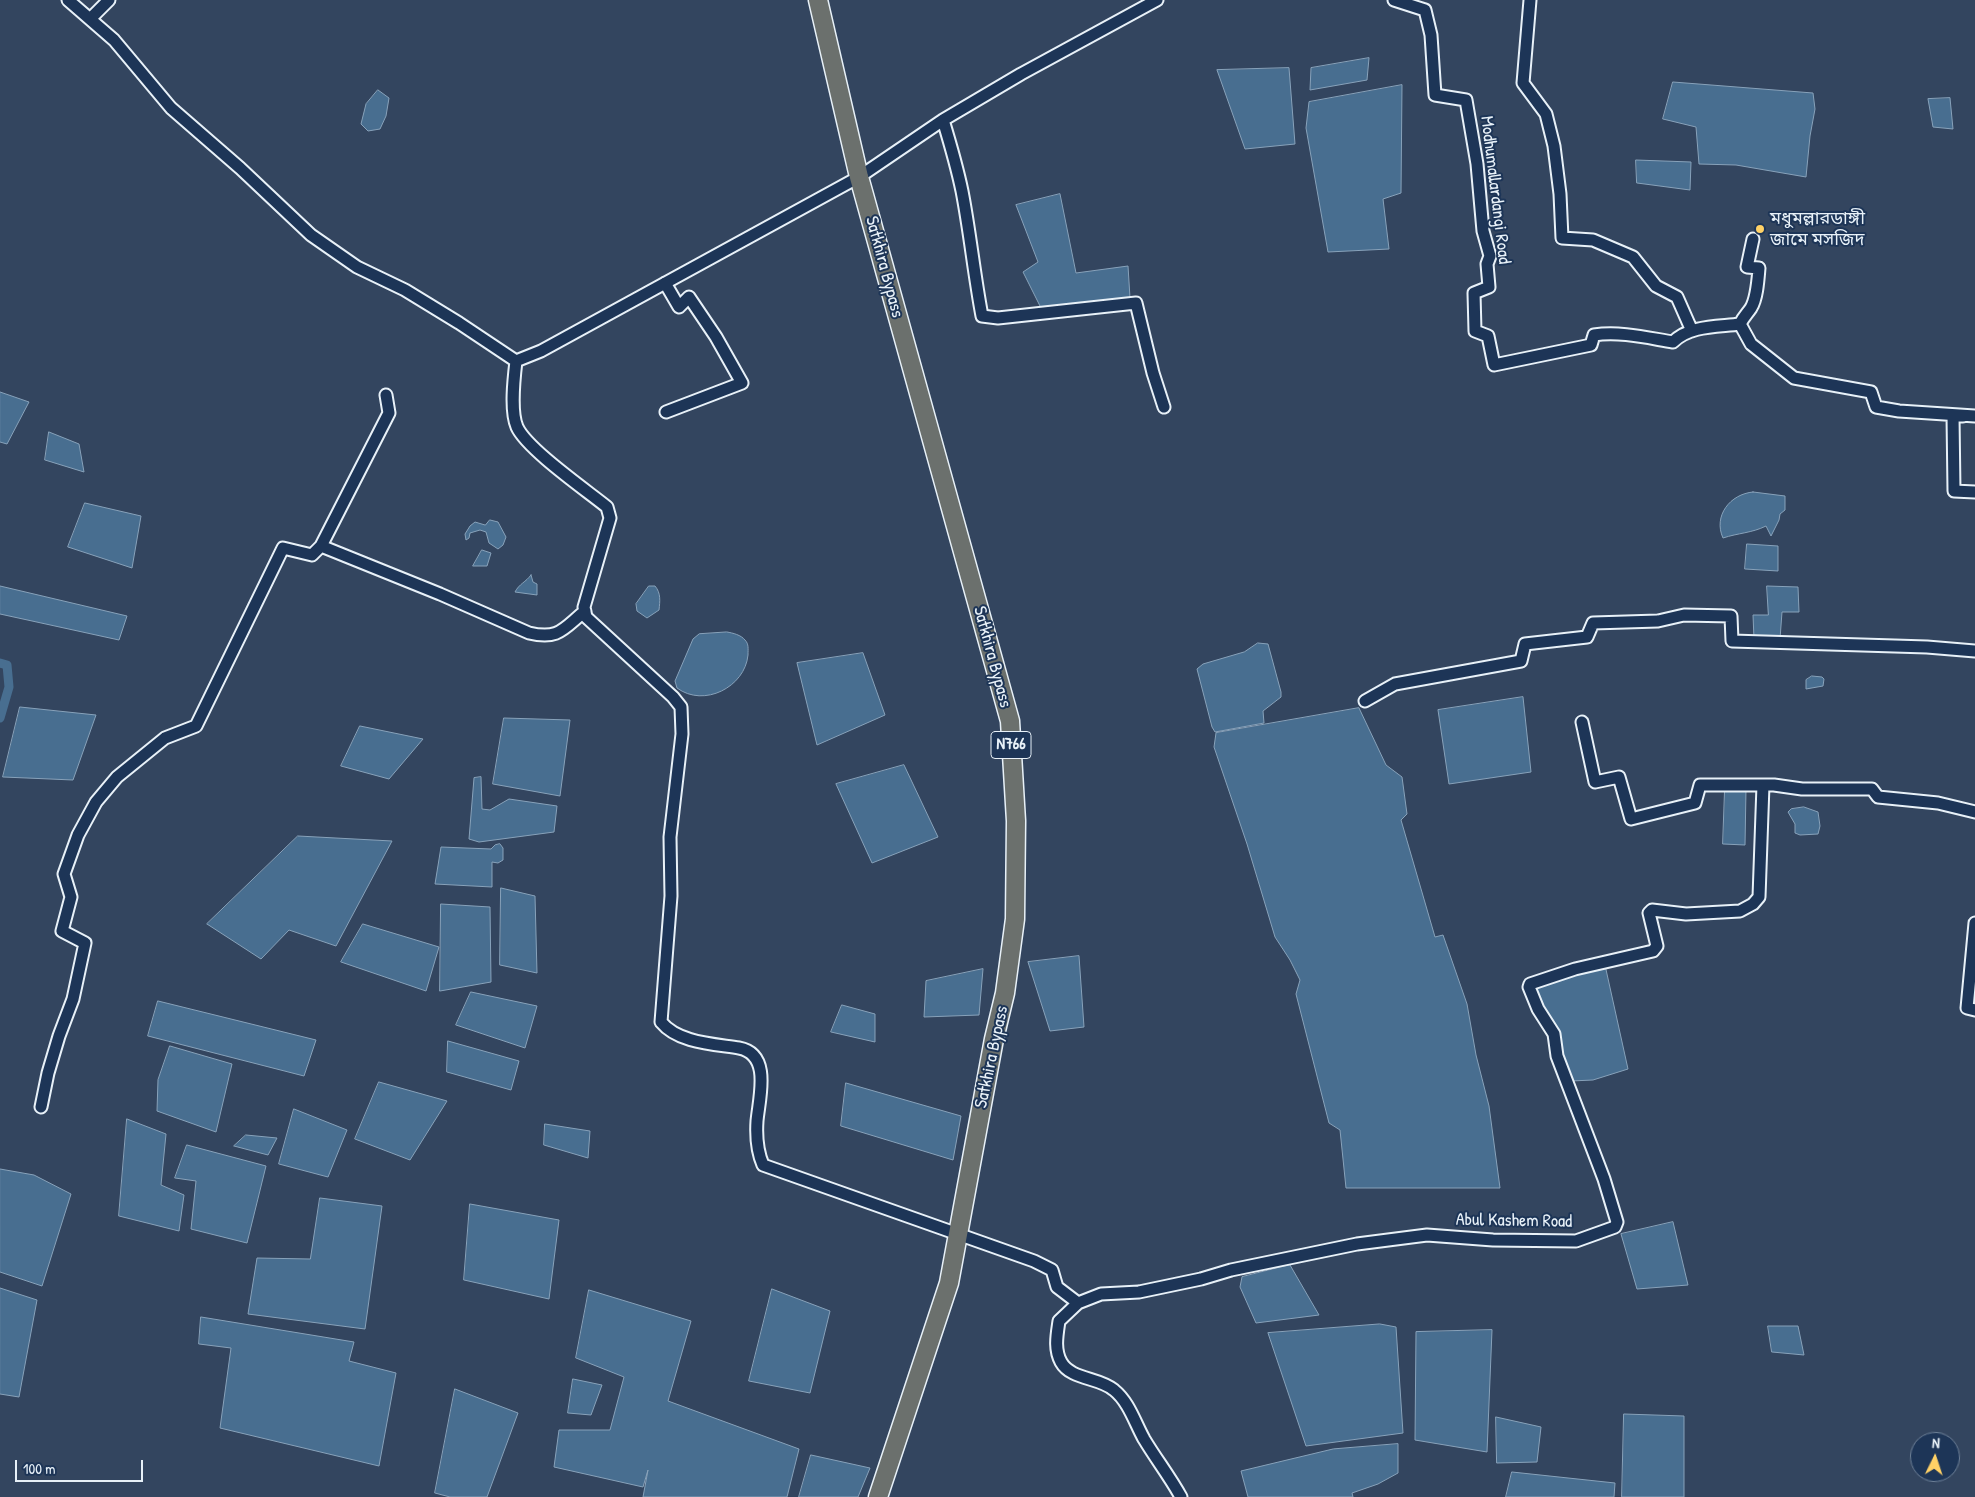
<!DOCTYPE html>
<meta charset="utf-8">
<style>
body{margin:0}
#map{position:relative;width:1975px;height:1497px;overflow:hidden;background:#33455f;font-family:"Patrick Hand",sans-serif}
canvas{display:block}
.north{position:absolute;left:1910px;top:1432px;width:50px;height:50px;box-sizing:border-box;background:#1d3557;border:1px solid #6e8097;border-radius:50%;rotate:4deg;font-size:14px;font-weight:700;line-height:20px;text-align:center;color:#e8f1f8}
.north::after{content:'';display:block;margin:auto;width:18px;height:22px;background:#ffd166;clip-path:polygon(50% 0,100% 100%,50% 72%,0 100%)}
.scale{position:absolute;left:15px;top:1460px;width:128px;height:22px;box-sizing:border-box;border:2px solid #e8f1f8;border-top:0;padding-left:6px;font-size:15px;line-height:18px;white-space:nowrap;color:#e8f1f8;-webkit-text-stroke:4px #1d3557;paint-order:stroke}
</style>
<div id="map">
<canvas width="1975" height="1497"></canvas>
<div class="north">N</div>
<div class="scale">100 m</div>
</div>
<script>
const context = document.querySelector('canvas').getContext('2d');
context.lineJoin = 'round';
function fillPath(path, color) {
  context.fillStyle = color;
  context.fill(path, 'evenodd');
}
function trace(path, color, width, dash) {
  context.strokeStyle = color;
  context.lineWidth = width;
  context.lineCap = dash ? 'butt' : 'round';
  context.setLineDash(dash || []);
  context.stroke(path);
}
function label(font, color, halo, rows, align = 'center') {
  context.font = font + ' "Patrick Hand","Noto Sans Bengali",sans-serif';
  context.lineWidth = 4;
  context.setLineDash([]);
  context.textBaseline = 'middle';
  context.strokeStyle = halo;
  context.fillStyle = color;
  for (const [text, x, y, turn = 0] of rows) {
    context.save();
    context.translate(x, y);
    context.rotate((+turn || 0) * Math.PI / 180);
    context.textAlign = isNaN(turn) ? turn : align;
    if (halo) context.strokeText(text, 0, 0);
    context.fillText(text, 0, 0);
    context.restore();
  }
}
const water = new Path2D(`
 M1369 58 1367 80 1310 90 1311 68Z
 M1289 68 1295 144 1245 149 1217 70Z
 M1673 82 1813 93 1815 109 1810 136 1806 177 1736 165 1699 164 1696 127 1663 119Z
 M1402 85 1401 193 1383 199 1389 249 1328 252 1306 128 1309 102Z
 M378 90 389 98 386 116 380 129 368 131 361 124 366 104Z
 M1950 98 1953 129 1933 127 1928 99Z
 M1636 160 1691 162 1690 190 1637 183Z
 M1060 194 1076 273 1128 266 1130 298 1042 310 1023 272 1038 262 1016 205Z
 M0 392 29 402 7 444 0 442Z
 M49 432 79 444 84 472 45 460Z
 M1753 492 1785 496V510L1780 514 1779 520 1771 536 1766 526C1752 533 1738 533 1723 538 1713 516 1730 494 1753 492Z
 M85 503 141 516 132 568 68 547Z
 M490 520 498 522 506 537 503 545 498 549 489 543 486 532 480 530 470 533 469 538 466 540 465 534 470 526 475 522 485 525Z
 M1747 544 1778 546V571L1745 569Z
 M482 550 491 553 487 566H473Z
 M531 575 533 582 537 584V595L515 592C519 584 526 582 531 575Z
 M0 586 127 616 119 640 0 614Z
 M649 586H655C661 593 660 601 659 610L647 618 637 611 636 604Z
 M1767 586 1798 587 1799 612H1782L1780 639H1754L1753 615H1768Z
 M727 632C733 633 741 635 745 640 749 644 748 649 748 655 745 687 704 708 677 688L675 681 693 639 699 634Z
 M1258 643 1268 644 1281 692V697L1263 711 1264 723 1215 732 1212 727 1197 669 1203 664 1244 652Z
 M863 653 885 715 817 745 797 663Z
 M1812 676 1822 677 1824 679 1823 686 1806 689V680Z
 M1523 697 1531 772 1449 784 1438 710Z
 M20 707 96 715 73 780 3 777Z
 M1359 708 1386 765 1402 777 1407 814 1401 820 1435 937 1443 935 1467 1004 1476 1055 1489 1106 1500 1188H1346L1340 1130 1329 1123 1296 994 1300 980 1290 960 1275 937 1247 844 1214 747 1216 733Z
 M504 718 570 720 560 796 493 784Z
 M360 726 423 739 389 779 341 766Z
 M904 765 938 837 872 863 836 784Z
 M481 777 482 809 490 810 509 799 557 806 554 832 479 842 469 839 474 778Z
 M1725 789H1746L1745 845 1723 844Z
 M1804 807 1818 812 1820 826 1818 834 1800 835 1795 833V824L1788 812 1791 809Z
 M298 836 392 841 336 946 289 930 261 959 207 924Z
 M500 844 503 848V860L498 863 492 862V887L435 884 441 847 491 849 495 845Z
 M501 888 535 896 537 973 500 965Z
 M441 904 490 907 491 982 440 991Z
 M363 924 439 947 426 991 341 962Z
 M1079 956 1084 1027 1050 1031 1028 962Z
 M1605 965 1628 1069 1593 1080 1571 1081 1534 987Z
 M983 969 979 1015 924 1017 926 981Z
 M471 992 537 1006 525 1048 456 1025Z
 M158 1001 316 1040 304 1076 148 1036Z
 M842 1005 875 1014V1042L831 1032Z
 M448 1041 519 1061 511 1090 447 1072Z
 M170 1046 232 1064 216 1132 157 1111 158 1080Z
 M379 1082 447 1101 410 1160 355 1139Z
 M846 1083 961 1116 953 1160 841 1126Z
 M294 1109 347 1130 328 1177 279 1164Z
 M127 1119 166 1134 161 1185 184 1195 179 1231 119 1216Z
 M545 1124 590 1131 588 1158 544 1145Z
 M246 1135 277 1138 268 1155 234 1146Z
 M187 1145 266 1166 247 1243 191 1229 196 1181 175 1178Z
 M0 1169 34 1175 71 1194 42 1286 0 1272Z
 M320 1198 382 1206 365 1329 248 1314 257 1258 310 1259Z
 M470 1204 559 1220 549 1299 464 1280Z
 M1673 1222 1688 1285 1637 1289 1621 1234Z
 M1290 1265 1319 1315 1256 1323 1240 1287 1242 1277Z
 M0 1288 37 1300 19 1397 0 1394Z
 M772 1289 830 1311 810 1393 749 1381Z
 M589 1290 691 1321 668 1401 799 1449 787 1497H643L648 1470 643 1487 554 1467 559 1430H610L624 1377 576 1358Z
 M201 1317 354 1342 349 1361 396 1373 379 1466 220 1428 231 1348 199 1344Z
 M1380 1324 1396 1327 1403 1433 1306 1446 1268 1333Z
 M1768 1326H1798L1804 1355 1772 1352Z
 M1492 1330 1487 1452 1415 1440 1416 1332Z
 M573 1379 602 1385 591 1415 568 1413Z
 M455 1389 518 1413 487 1497H450L435 1493Z
 M1624 1414 1684 1416V1497H1622Z
 M1496 1417 1541 1427 1537 1462 1497 1463Z
 M1398 1444V1473L1378 1484 1352 1493 1353 1497H1248L1241 1471 1333 1449Z
 M811 1455 870 1468 858 1497H799Z
 M1512 1472 1615 1483 1614 1497H1506Z`);
const canal = new Path2D(`
 M0 663 7 665 9 687 0 718`);
const minor = new Path2D(`
 M68 0 114 40 171 108 240 168 311 235 357 267 405 290 459 323 516 361 541 351 859 177 943 120 1021 74 1157 0
 M1394 0 1425 10 1431 35 1435 95 1466 100 1477 164 1483 231 1490 256 1487 264 1489 287 1474 293 1475 331 1488 336 1494 365 1591 345 1594 335C1620 331 1648 338 1673 342 1690 325 1718 327 1740 324L1751 344 1794 378 1871 392 1876 407 1899 411 1975 416
 M1530 0 1523 83 1546 114 1554 146 1560 194 1562 238 1593 240 1633 257 1656 286 1677 297 1692 331
 M90 19 109 0
 M943 120C950 143 957 167 962 191 970 232 974 274 982 316L998 318 1136 303 1153 373 1164 407
 M665 283 679 307 689 297 716 337 742 383 666 412
 M1740 324C1744 316 1747 314 1751 308 1757 298 1758 280 1759 268L1747 267 1753 239
 M516 361C514 378 510 411 517 427 527 449 586 490 607 507L610 518 584 607 586 617 673 697 681 707 682 734 670 837 671 896 661 1022C678 1043 714 1044 739 1048 772 1054 759 1098 757 1121 756 1136 757 1151 763 1165L1034 1261 1052 1270 1057 1287 1078 1303
 M1963 416H1953L1954 491 1975 492
 M321 546 389 413 386 395
 M1365 701 1395 684 1521 661 1525 644 1587 637 1593 623 1658 621 1684 615 1731 616 1732 641 1927 647 1975 651
 M1582 722 1595 782 1619 777 1631 819 1695 803 1700 785H1774L1802 789H1872L1878 797 1938 803 1975 812
 M1975 923 1967 1008 1975 1010
 M41 1107 48 1073 59 1036 73 999 85 943 62 931 71 897 64 874 78 835 96 802 117 777 165 738 196 726 283 548 312 555 321 546 440 594 529 633C559 640 563 629 585 611
 M1181 1497C1170 1477 1156 1459 1144 1439 1135 1423 1129 1402 1114 1390 1099 1377 1071 1380 1061 1362 1054 1349 1057 1335 1059 1321L1078 1303 1101 1294 1139 1292 1201 1279 1231 1270 1357 1244 1427 1235 1493 1240 1576 1241 1615 1227 1617 1222 1604 1179 1557 1056 1554 1034 1538 1009 1529 987 1530 984 1575 969 1653 951 1657 946 1649 913 1652 910 1686 914 1740 911 1753 904 1759 897 1763 785`);
const highway = new Path2D(`
 M818 0 859 177 1010 721 1016 821 1015 919 1005 993 994 1039 949 1283 878 1497`);
const markers = [
 [1760,229,5,"#ffd166"]
];
const shields = [
 [1011,745,40]
];
const shieldNames = [
 ["N766",1011,745]
];
const streetNames = [
 ["Modhumallardangi Road",1495,190,83],
 ["Satkhira Bypass",884,267,75],
 ["Satkhira Bypass",992,657,75],
 ["Satkhira Bypass",992,1057,-78],
 ["Abul Kashem Road",1514,1221,1]
];
const poiNames = [
 ["মধুমল্লারডাঙ্গী",1770,219],
 ["জামে মসজিদ",1770,240]
];
fillPath(water, '#486e90');
trace(water, '#88a2ba', 1);
trace(canal, '#486e90', 9);
trace(minor, '#e8f1f8', 15);
trace(highway, '#e8f1f8', 21);
trace(minor, '#1d3557', 11);
trace(highway, '#6b706d', 18);
for (const [x, y, r, color] of markers) {
  const dot = new Path2D();
  dot.arc(x, y, r, 0, 2 * Math.PI);
  context.fillStyle = color;
  context.fill(dot);
  trace(dot, '#1d3557', 2);
}
for (const [x, y, w] of shields) {
  const box = new Path2D();
  box.roundRect(x - w / 2, y - 13.5, w, 27, 4);
  context.fillStyle = '#1d3557';
  context.fill(box);
  trace(box, '#e8f1f8', 1);
}
label('bold 16px', '#e8f1f8', null, shieldNames);
label('18px', '#e8f1f8', '#1d3557', streetNames);
label('18px', '#e8f1f8', '#1d3557', poiNames, 'left');
</script>
